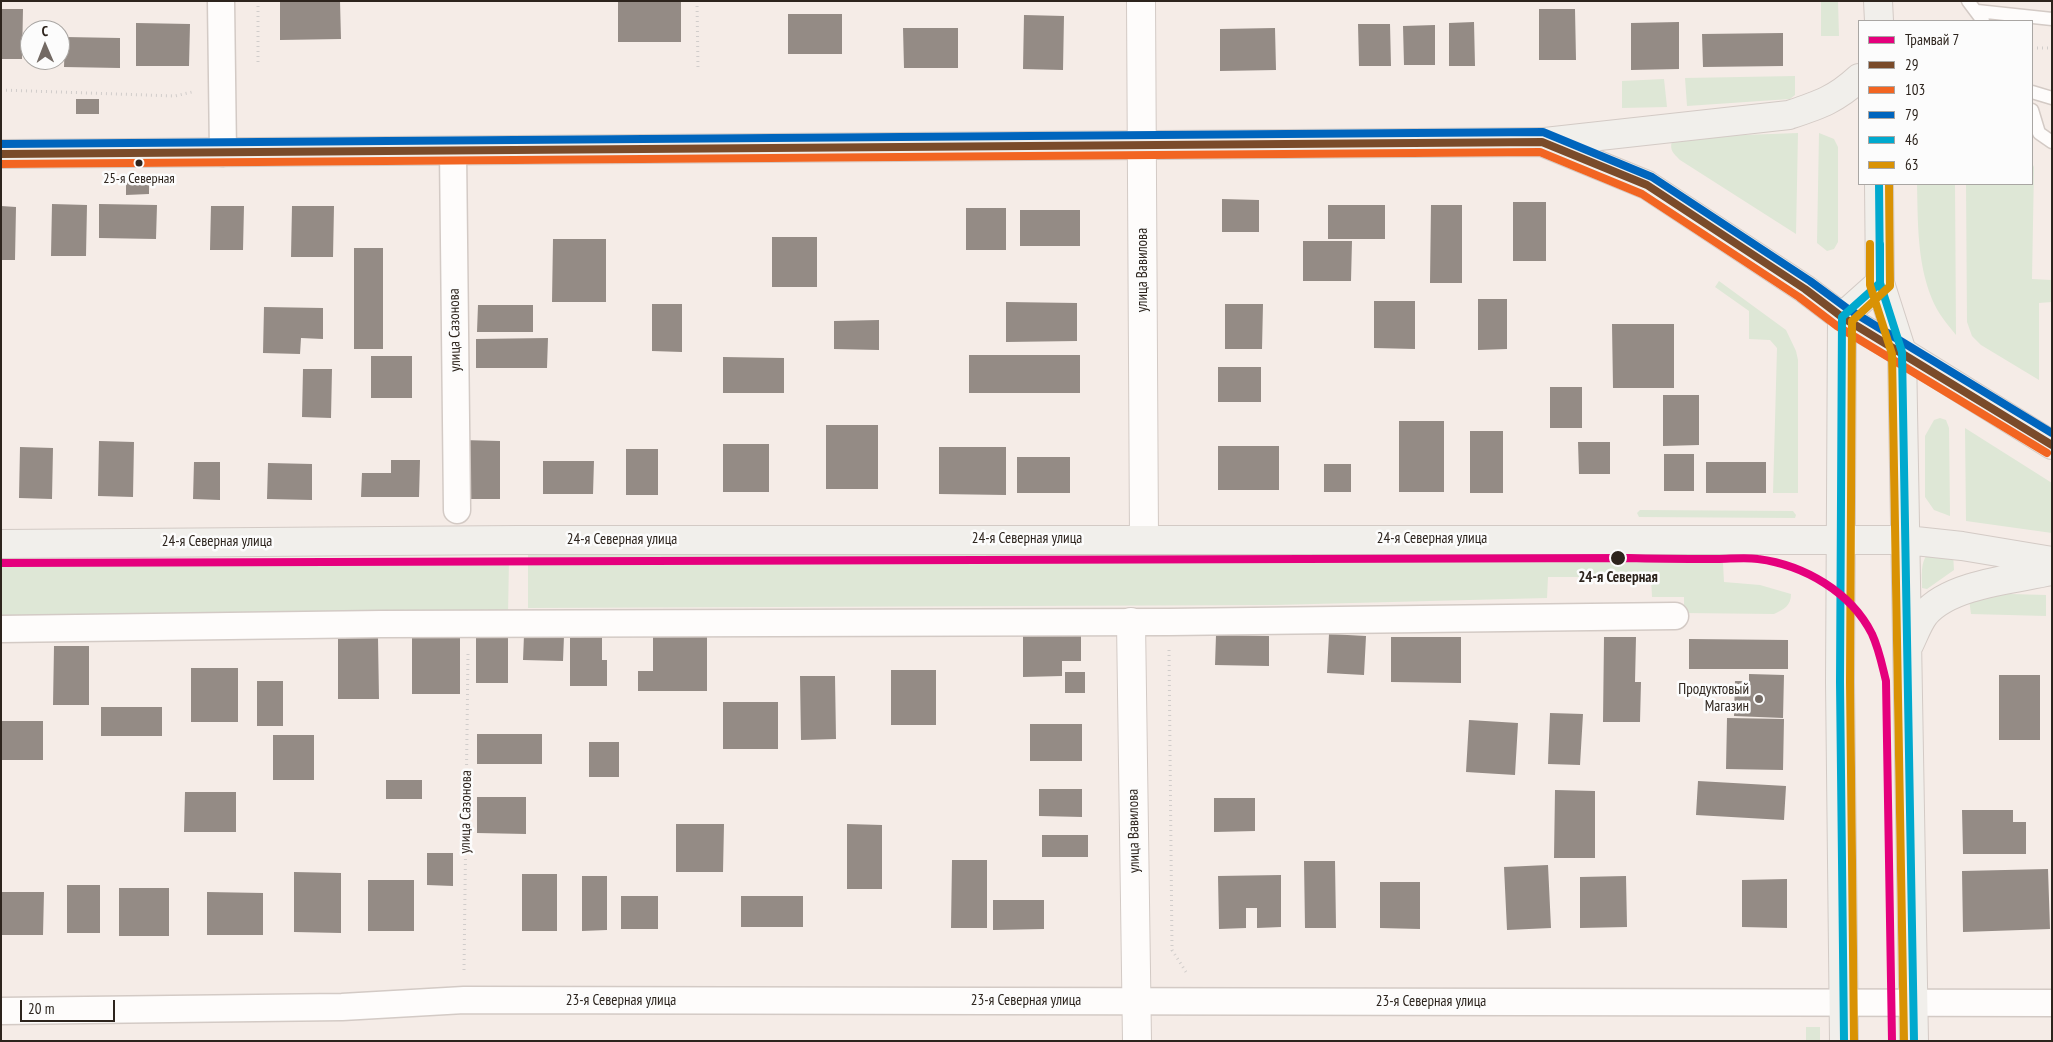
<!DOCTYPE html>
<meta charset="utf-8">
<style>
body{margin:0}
#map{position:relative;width:2053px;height:1042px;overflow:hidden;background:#f5ece7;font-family:"PT Sans Narrow",sans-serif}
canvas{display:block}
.frame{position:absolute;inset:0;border:2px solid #2d241d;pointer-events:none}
.legend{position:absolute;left:1858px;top:20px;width:175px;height:165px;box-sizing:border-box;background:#fcfcfc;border:1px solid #a9a6a3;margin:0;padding:6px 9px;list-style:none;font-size:15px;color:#2d241d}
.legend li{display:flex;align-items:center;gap:10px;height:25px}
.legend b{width:25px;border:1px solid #a9a6a3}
.north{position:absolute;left:20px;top:20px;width:50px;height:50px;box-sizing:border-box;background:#fcfcfc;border:1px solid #a9a6a3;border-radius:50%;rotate:359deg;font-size:14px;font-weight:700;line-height:20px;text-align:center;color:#2d241d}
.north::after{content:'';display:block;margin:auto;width:18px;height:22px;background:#736a64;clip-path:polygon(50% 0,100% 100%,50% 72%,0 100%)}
.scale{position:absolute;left:20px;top:1000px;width:95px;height:22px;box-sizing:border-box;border:2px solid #2d241d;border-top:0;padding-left:6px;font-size:15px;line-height:18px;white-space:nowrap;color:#2d241d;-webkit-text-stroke:4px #fcfcfc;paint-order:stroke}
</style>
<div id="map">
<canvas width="2053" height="1042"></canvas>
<div class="frame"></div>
<ul class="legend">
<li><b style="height:6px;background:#e5007d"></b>Трамвай 7</li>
<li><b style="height:6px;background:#7a4b2a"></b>29</li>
<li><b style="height:6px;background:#f26522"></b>103</li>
<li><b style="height:6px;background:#0065bd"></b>79</li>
<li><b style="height:6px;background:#00a9ce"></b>46</li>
<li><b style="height:6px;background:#d99204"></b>63</li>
</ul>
<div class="north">С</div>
<div class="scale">20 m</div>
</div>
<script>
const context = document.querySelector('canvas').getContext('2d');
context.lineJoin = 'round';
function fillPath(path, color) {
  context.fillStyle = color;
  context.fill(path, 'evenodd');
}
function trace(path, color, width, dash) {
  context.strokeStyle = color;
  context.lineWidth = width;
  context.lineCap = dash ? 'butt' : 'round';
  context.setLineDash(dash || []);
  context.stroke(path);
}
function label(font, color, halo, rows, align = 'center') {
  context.font = font + ' "PT Sans Narrow",sans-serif';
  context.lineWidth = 5;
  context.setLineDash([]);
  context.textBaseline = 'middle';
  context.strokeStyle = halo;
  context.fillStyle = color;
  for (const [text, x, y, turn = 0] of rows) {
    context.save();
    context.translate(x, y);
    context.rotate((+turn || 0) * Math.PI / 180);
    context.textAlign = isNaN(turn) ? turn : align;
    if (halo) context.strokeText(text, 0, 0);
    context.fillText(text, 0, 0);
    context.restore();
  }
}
const green = new Path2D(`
 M1821 1H1838L1839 36H1821Z
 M1795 76V95L1790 99 1687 106 1685 78Z
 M1664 79 1667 107 1622 108V81Z
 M1798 133 1796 234 1680 160C1674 154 1669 150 1672 141L1689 137Z
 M1819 133 1834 139 1838 147V242L1834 249 1827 251 1817 243Z
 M2032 163 2034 167 2032 279 2052 280V302L2039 303V380L1981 345 1972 336 1967 322 1966 184H2032Z
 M1917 184H1955L1956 335C1947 324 1937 312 1932 299 1917 262 1918 223 1917 184Z
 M1719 281 1786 330 1796 351 1798 360V493H1773L1777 348 1770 340 1749 339V311L1715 287Z
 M1940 418 1946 420 1949 428 1950 516 1934 510 1925 497V436L1934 420Z
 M1965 428 2052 483V533L1966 521Z
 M1640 510 1793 511 1796 515 1795 518 1639 517 1637 513Z
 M528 549 1715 551 1723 563 1724 582 1760 585 1791 594C1791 606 1784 609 1774 614L1684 613V597H1652L1651 577H1548L1547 598 1275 605 528 608Z
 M1928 553 1953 554 1954 570 1927 589 1922 588C1922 576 1920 563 1928 553Z
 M509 559 508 615 1 623V561Z
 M1975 593 2046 595V616L1971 614 1969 599Z
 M1806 1027H1820V1041H1806Z`);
const building = new Path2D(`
 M280 1H340L341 39 280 40Z
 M618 1H681V42H618Z
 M1 9H23L22 59H1Z
 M1539 9H1575L1576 60H1539Z
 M788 14H842V54H788Z
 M1024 15 1064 16 1063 70 1023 69Z
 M1474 22 1475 66H1449V23Z
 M1679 22V69L1631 70V23Z
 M136 23 190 24 189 66H136Z
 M1358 24H1390L1391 66H1359Z
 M1435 25V65H1404L1403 26Z
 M903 28H958V68H904Z
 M1275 28 1276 70 1220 71V29Z
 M1783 33V66L1703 67 1702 34Z
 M65 37 120 38V68L64 67Z
 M76 99H99V114H76Z
 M126 180H149V194L126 195Z
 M1222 199 1259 200V232H1222Z
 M1513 202H1546V261H1513Z
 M52 204 87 205 86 256H51Z
 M99 204 157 205 156 239 99 238Z
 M1328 205H1385V239H1328Z
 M1431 205H1462V283H1430Z
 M1 206 16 207 15 260H1Z
 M211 206H244L243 250H210Z
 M292 206H334L333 257H291Z
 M966 208H1006V250H966Z
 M1020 210H1080V246H1020Z
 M772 237H817V287H772Z
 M553 239H606V302H552Z
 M1303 241H1352L1351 281H1303Z
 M354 248H383V349H354Z
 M1478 299H1507V349L1478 350Z
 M1374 301H1415V349L1374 348Z
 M1006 302 1077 303V341L1006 342Z
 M652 304H682V352L652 351Z
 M1225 304H1263L1262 349H1225Z
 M478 305H533V332H477Z
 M264 307 323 308V339L301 338 300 354 263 353Z
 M879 320V350L834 349V321Z
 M1612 324H1674V388H1613Z
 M548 338 547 368H476V339Z
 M969 355H1080V393H969Z
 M371 356H412V398H371Z
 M723 357 784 358V393H723Z
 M1218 367H1261V402H1218Z
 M303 369H332L331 418 302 417Z
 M1550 387H1582V428H1550Z
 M1663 395H1699V445L1663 446Z
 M1399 421H1444V492H1399Z
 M826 425H878V489H826Z
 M1470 431H1503V493H1470Z
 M462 440 500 441V499H462Z
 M99 441 134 442 133 497 98 496Z
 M1578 442H1610V474H1579Z
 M723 444H769V492H723Z
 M1218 446H1279V490H1218Z
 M20 447 53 448 52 499 19 498Z
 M939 447H1006V495L939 494Z
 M626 449H658V495H626Z
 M1664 454H1694V491H1664Z
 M1017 457H1070V493H1017Z
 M391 460H420L419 497H361L362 473H391Z
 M543 461H594L593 494H543Z
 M194 462H220V500L193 499Z
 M1706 462H1766V493H1706Z
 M268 463 312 464V500L267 499Z
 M1324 464H1351V492H1324Z
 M476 634H508V683H476Z
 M570 634H602V660H607V686H570Z
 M1329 634 1366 636 1364 675 1327 673Z
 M524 635 564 636 563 661 523 660Z
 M1216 635 1269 636V666L1215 665Z
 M412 636H460V694H412Z
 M653 636H707V691H638V671H653Z
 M1023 636H1081V661H1062V676L1023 677Z
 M338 637 378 638 379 699H338Z
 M1391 637H1461V683L1391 682Z
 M1604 637H1636L1635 682H1641L1640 722H1603Z
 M1689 639 1788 640V669H1689Z
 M54 646H89V705H53Z
 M191 668H238V722H191Z
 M891 670H936V725H891Z
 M1065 672H1085V693H1065Z
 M1749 674 1784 675 1783 718 1734 716 1735 681H1749Z
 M1999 675H2040V740H1999Z
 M800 676H835L836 739 801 740Z
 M257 681H283V726H257Z
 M723 702H778V749H723Z
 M101 707H162V736H101Z
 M1550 713 1583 714 1580 765 1548 764Z
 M1727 718 1784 719 1783 770 1726 769Z
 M1469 720 1518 723 1515 775 1466 772Z
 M1 721H43V760H1Z
 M1030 724H1082V761H1030Z
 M477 734H542V764H477Z
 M273 735H314V780H273Z
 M589 742H619V777H589Z
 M386 780H422V799H386Z
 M1698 781 1786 786 1784 820 1696 815Z
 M1039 789H1082V817L1039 816Z
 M1555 790 1595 791V858H1554Z
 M185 792H236V832H184Z
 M477 797H526V834L477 833Z
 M1214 798H1255V831L1214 832Z
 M1962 810H2013V822H2026V854H1963Z
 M676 824H724L723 872H676Z
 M847 824 882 825V889H847Z
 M1042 835H1088V857H1042Z
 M427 853H453V886L427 885Z
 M952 860H987V928H951Z
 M1304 861H1335L1336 928H1305Z
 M1548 865 1551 928 1507 930 1504 867Z
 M2048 869 2050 929 1963 932 1962 871Z
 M294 872 341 873V933L294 932Z
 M522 874H557V931H522Z
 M1281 875V927L1257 928V908H1246V928L1219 929 1218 876Z
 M582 876H607V930L582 931Z
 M1626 876 1627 927 1580 928V877Z
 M1787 879V928L1742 927V880Z
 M368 880H414V931H368Z
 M1380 882H1420V929L1380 928Z
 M67 885H100V933H67Z
 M119 888H169V936H119Z
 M1 892H44L43 935H1Z
 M207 892 263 893V935H207Z
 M621 896H658V929H621Z
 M741 896H803V927H741Z
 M993 900H1044V929L993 930Z`);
const path = new Path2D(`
 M258 1V64
 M697 1 698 69
 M2032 48H2048L2052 50
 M1 90 175 96 192 92
 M1169 650 1172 950 1186 972
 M464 970 468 653`);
const service = new Path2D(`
 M1968 1 1983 21
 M1977 11 2052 19
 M2032 92 2052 98
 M2032 110 2039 133 2052 142`);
const minor = new Path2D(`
 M221 1 223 153
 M453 151 457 510
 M1 629 381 624 1169 622 1675 616
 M1 1011 342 1007 464 1000 2052 1003`);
const tertiary = new Path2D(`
 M1141 1 1144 539
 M1131 622 1137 1041`);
const secondary = new Path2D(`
 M1878 1 1879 21
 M1545 142 1789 115C1819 105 1835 100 1859 78
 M1 154 1542 142 1647 185 1805 289 1842 317 1902 352 2052 445
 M1879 184 1880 283 1902 352 1914 1041
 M1 544 517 540H1906L1962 546 2052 561
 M1909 645C1914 635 1918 623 1925 614 1950 584 2015 579 2052 571
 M1844 1041 1840 682 1842 317 1880 283`);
const bus1 = new Path2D(`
 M1 154 1542 142 1647 185 1805 289 1842 317 2052 445`);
const bus2 = new Path2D(`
 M1 164 1540 152 1642 194 1799 297 1837 326 2047 453`);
const bus3 = new Path2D(`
 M1 144 1543 132 1652 177 1810 281 1848 309 2052 433`);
const bus4 = new Path2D(`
 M1880 244V283L1902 352 1914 1041
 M1844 1041 1840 682 1842 317 1880 283 1879 184`);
const bus5 = new Path2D(`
 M1870 244V285L1892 354 1904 1041
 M1854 1041 1850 682 1852 321 1890 286 1889 184`);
const tram1 = new Path2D(`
 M1 563 1629 558C1658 559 1687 559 1717 559 1730 559 1745 557 1758 559 1804 565 1851 592 1872 634 1879 649 1882 665 1886 681L1892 1041`);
const markers = [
 [139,163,4.5,"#2d241d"],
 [1618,558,8,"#2d241d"],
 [1759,699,5,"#736a64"]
];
const busNames = [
 ["25-я Северная",139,179]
];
const streetNames = [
 ["улица Вавилова",1143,270,-90],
 ["улица Сазонова",455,330,-91],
 ["24-я Северная улица",1027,539],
 ["24-я Северная улица",1432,539],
 ["24-я Северная улица",622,540],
 ["24-я Северная улица",217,542],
 ["улица Сазонова",466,812,-89],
 ["улица Вавилова",1134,831,-91],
 ["23-я Северная улица",621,1001],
 ["23-я Северная улица",1026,1001],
 ["23-я Северная улица",1431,1002]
];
const stopNames = [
 ["24-я Северная",1618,578]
];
const poiNames = [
 ["Продуктовый",1749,690],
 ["Магазин",1749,707]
];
fillPath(green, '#dee7d6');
fillPath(building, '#948b85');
trace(service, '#d3cac5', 15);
trace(minor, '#d3cac5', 29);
trace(tertiary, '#d3cac5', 30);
trace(secondary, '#d3cac5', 30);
trace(path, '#d1cdcb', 3, [1, 4]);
trace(service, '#fefcfb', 12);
trace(minor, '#fefcfb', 26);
trace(tertiary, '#fefcfb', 28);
trace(secondary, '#f1efeb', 28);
trace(bus1, '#7a4b2a', 8);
trace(bus2, '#f26522', 8);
trace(bus3, '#0065bd', 8);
trace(bus4, '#00a9ce', 8);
trace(bus5, '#d99204', 8);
trace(tram1, '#e5007d', 8);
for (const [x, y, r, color] of markers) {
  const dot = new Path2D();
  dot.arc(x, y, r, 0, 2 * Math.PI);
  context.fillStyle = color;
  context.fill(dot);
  trace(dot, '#fcfcfc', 2);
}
label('14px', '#2d241d', '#fcfcfc', busNames);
label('15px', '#2d241d', '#fcfcfc', streetNames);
label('bold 15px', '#2d241d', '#fcfcfc', stopNames);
label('15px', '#2d241d', '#fcfcfc', poiNames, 'right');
</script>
